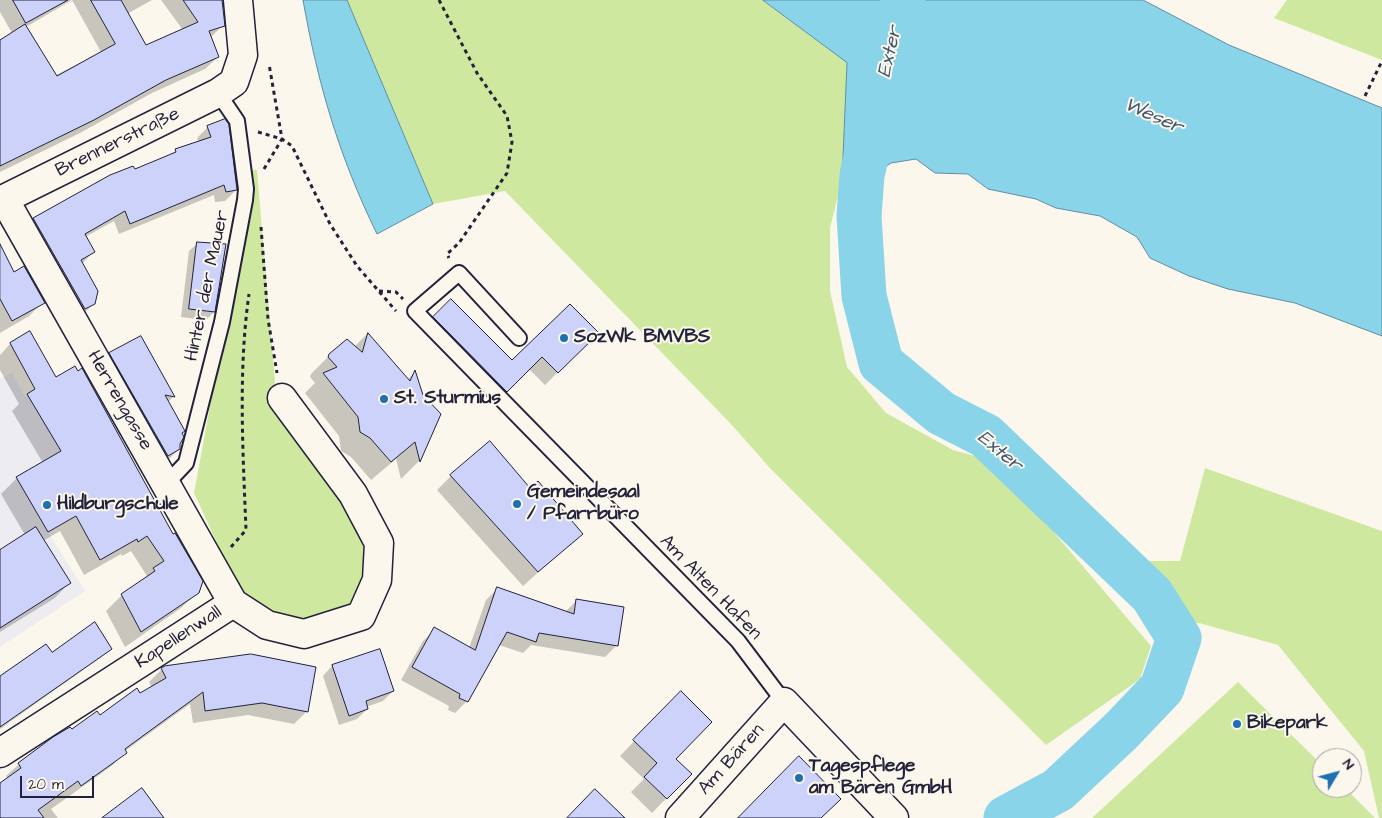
<!DOCTYPE html>
<meta charset="utf-8">
<style>
body{margin:0}
#map{position:relative;width:1382px;height:818px;overflow:hidden;background:#fbf7ec;font-family:"Architects Daughter",sans-serif}
canvas{display:block}
.north{position:absolute;left:1312px;top:748px;width:50px;height:50px;box-sizing:border-box;background:#fbf7ec;border:1px solid #a4a2a5;border-radius:50%;rotate:53deg;font-size:14px;font-weight:700;line-height:20px;text-align:center;color:#22223b}
.north::after{content:'';display:block;margin:auto;width:18px;height:22px;background:#1f6fb2;clip-path:polygon(50% 0,100% 100%,50% 72%,0 100%)}
.scale{position:absolute;left:20px;top:776px;width:74px;height:22px;box-sizing:border-box;border:2px solid #22223b;border-top:0;padding-left:6px;font-size:15px;line-height:18px;white-space:nowrap;color:#22223b;-webkit-text-stroke:4px #fbf7ec;paint-order:stroke}
</style>
<div id="map">
<canvas width="1382" height="818"></canvas>
<div class="north">N</div>
<div class="scale">20 m</div>
</div>
<script>
const context = document.querySelector('canvas').getContext('2d');
context.lineJoin = 'round';
function fillPath(path, color) {
  context.fillStyle = color;
  context.fill(path, 'evenodd');
}
function trace(path, color, width, dash) {
  context.strokeStyle = color;
  context.lineWidth = width;
  context.lineCap = dash ? 'butt' : 'round';
  context.setLineDash(dash || []);
  context.stroke(path);
}
function label(font, color, halo, rows, align = 'center') {
  context.font = font + ' "Architects Daughter",sans-serif';
  context.lineWidth = 4;
  context.setLineDash([]);
  context.textBaseline = 'middle';
  context.strokeStyle = halo;
  context.fillStyle = color;
  for (const [text, x, y, turn = 0] of rows) {
    context.save();
    context.translate(x, y);
    context.rotate((+turn || 0) * Math.PI / 180);
    context.textAlign = isNaN(turn) ? turn : align;
    if (halo) context.strokeText(text, 0, 0);
    context.fillText(text, 0, 0);
    context.restore();
  }
}
const built = new Path2D(`
 M75 366 141 478 48 532 85 591 0 647V379L12 373 25 396Z`);
const green = new Path2D(`
 M347 0H763L847 63 842 180 830 228V291L847 367 886 413 953 450 993 461 1151 646 1140 679 1046 745 769 467 730 423 505 191 433 204Z
 M1287 0H1382V60L1274 18Z
 M251 170H257L276 395 374 545 368 585 343 616 302 621 254 606 240 593 194 493 220 352 242 260Z
 M1205 468 1382 531V818H1379L1364 751 1278 645 1199 623 1183 624 1129 561H1180Z
 M1238 682 1322 765V788H1345L1375 818H1092Z`);
const water = new Path2D(`
 M303 0H347L433 204 377 234C339 156 318 85 303 0Z
 M763 0H1143L1229 45 1382 108V336L1295 303 1228 289 1189 276 1150 258 1137 237 1100 216 1056 208 1036 199 988 189 968 174 935 173 916 159 891 163 880 171 842 180 847 63Z`);
const shadow = new Path2D(`
 M0 0H152L127 14 145 46 183 30 161 0H221L223 25 210 38 218 57 205 69 152 93 80 133 0 172V42L12 33 0 12ZM72 0 101 52 56 75 26 27Z
 M208 127 236 190 225 201 215 202 214 195 119 234 114 221 85 237 93 252 82 264 94 303 83 314 23 230 33 219 110 176 134 171 170 156 176 150 199 143 197 138Z
 M198 243 224 246 214 312 206 320 181 317 189 251Z
 M0 247 14 273 43 302 29 316 0 333Z
 M451 301 512 362 597 333 545 385 529 369 494 404 422 330Z
 M30 333 56 379 198 592 181 608 125 647 106 611 122 595 147 576 131 551 122 556 121 554 84 575 60 531 43 541 69 583 55 598 0 632V551L25 535 1 494 17 478 43 463 12 411 19 404 0 370V355L10 344Z
 M367 334 407 380 414 373 422 396 440 414 419 461 401 479 396 459 371 480 351 457 341 451 339 436 305 393 315 383 310 377 311 374 330 355 354 347Z
 M140 338 173 397 168 402 181 434 179 449 169 459 158 465 100 364 110 354Z
 M451 476 530 490 581 534 523 586 437 490Z
 M498 588 565 612 577 600 617 645 605 657 531 645 523 653 499 645 467 701 455 713 448 710 449 706 401 680 423 641 435 629 469 648 486 600Z
 M110 648 100 658 0 729V679Z
 M332 666 393 691 383 701 366 707 367 709 357 719 339 725 323 676Z
 M162 669 307 711 294 724 248 715 193 723 190 704 125 751 113 765 51 809 58 818H0V784L8 779 6 776 19 764 72 731 152 687 149 682Z
 M666 708 674 759 690 774 652 813 631 792 644 779 620 756Z`);
const river = new Path2D(`
 M903 0 862 175 859 216 864 296 881 363 941 413 986 436 1152 595 1179 638 1162 688 1121 731 1058 790 1006 818`);
const building = new Path2D(`
 M13 0H68L26 23Z
 M91 0H121L146 45 198 22 183 0H222L225 26 209 31 219 57 166 80 94 120 0 166V40L25 24 57 76 115 44Z
 M225 119 229 124 237 190 226 192 224 185 130 224 125 211 85 234 95 252 81 260 98 291 95 304 85 309 33 218 110 175 133 166 135 169 176 152 175 149 211 137 207 126Z
 M197 242 226 244 215 312 189 309Z
 M0 244 14 272 24 266 45 303 12 321 0 299Z
 M451 299 512 360 570 304 599 333 558 373 542 357 507 392 433 317Z
 M30 331 56 377 75 366 78 371 82 368 173 534 175 533 203 581 199 593 141 632 121 594 155 571 153 568 164 561 147 536 138 542 137 539 100 560 76 516 48 532 16 477 61 451 27 394 35 389 10 343Z
 M368 333 410 381 415 370 423 395 441 414 420 462 415 442 391 462 370 438 360 432 358 417 323 373 337 367 328 357 329 354 347 339 362 352Z
 M141 336 175 397 165 395 185 431 182 433 184 437 180 444V449L168 456 109 353Z
 M490 441 530 488 538 481 583 534 538 572 450 475Z
 M36 527 71 583 0 628V550Z
 M497 587 574 614 576 599 624 607 618 646 539 633 536 642 507 632 468 702 459 698 460 694 412 667 434 627 475 650Z
 M95 622 112 649 0 727V676L46 644 52 652Z
 M380 649 394 691 366 701 368 709 349 716 332 665Z
 M251 654 316 667 308 712 262 703 205 711 203 692 125 749 127 753 81 786 78 781 38 810 44 818H0V783L21 768 18 763 53 737 70 727 72 729 97 711 100 715 137 688 140 693 166 678 161 668 165 666Z
 M681 691 712 722 676 759 692 774 667 799 644 777 657 763 633 740Z
 M799 756 841 799 821 818H738Z
 M142 788 164 818H102Z
 M595 789 625 818H567Z`);
const path = new Path2D(`
 M439 0 477 73 507 116 512 142 507 173 459 243 447 254 449 258
 M1365 96 1382 61
 M258 132 282 139 292 146 330 224 357 266 396 311
 M264 169 282 139 269 64
 M261 227 268 319 277 373
 M379 291 396 292 403 299
 M231 547 246 530C243 452 238 371 249 294`);
const lane = new Path2D(`
 M519 338 459 273 415 311 738 641 784 702
 M167 483 186 463 222 322 245 200 246 189 237 121 218 93`);
const street = new Path2D(`
 M4 199 233 603 267 625 304 634 361 616 377 580 379 543 353 494 282 398
 M0 201 218 93 234 82 243 55 238 0
 M0 753 233 603
 M680 818 784 702 894 818`);
const markers = [
 [564,338,5,"#1f6fb2"],
 [384,399,5,"#1f6fb2"],
 [517,504,5,"#1f6fb2"],
 [47,505,5,"#1f6fb2"],
 [1237,724,5,"#1f6fb2"],
 [799,778,5,"#1f6fb2"]
];
const streetNames = [
 ["Brennerstraße",118,143,-26],
 ["Hinter der Mauer",208,286,-78],
 ["Herrengasse",119,401,60],
 ["Am Alten Hafen",710,588,46],
 ["Kapellenwall",179,638,-33],
 ["Am Bären",732,760,-48]
];
const poiNames = [
 ["SozWk BMVBS",574,338],
 ["St. Sturmius",394,399],
 ["Gemeindesaal",527,493],
 ["/ Pfarrbüro",527,515],
 ["Hildburgschule",57,505],
 ["Bikepark",1247,724],
 ["Tagespflege",809,767],
 ["am Bären GmbH",809,789]
];
const waterNames = [
 ["Exter",891,52,-77],
 ["Weser",1153,117,24],
 ["Exter",999,452,40]
];
fillPath(built, '#edecf0');
fillPath(green, '#cee99f');
fillPath(water, '#8ad4ea');
trace(water, '#608da4', 1);
fillPath(shadow, '#0003');
trace(river, '#8ad4ea', 45);
fillPath(building, '#ccd2fa');
trace(building, '#22223b', 1);
trace(lane, '#22223b', 18);
trace(street, '#22223b', 31);
trace(path, '#22223b', 3, [4, 4]);
trace(lane, '#fbf7ec', 14);
trace(street, '#fbf7ec', 28);
for (const [x, y, r, color] of markers) {
  const dot = new Path2D();
  dot.arc(x, y, r, 0, 2 * Math.PI);
  context.fillStyle = color;
  context.fill(dot);
  trace(dot, '#fbf7ec', 2);
}
label('19px', '#22223b', '#fbf7ec', streetNames);
label('bold 19px', '#22223b', '#fbf7ec', poiNames, 'left');
label('italic 20px', '#415770', '#fbf7ec', waterNames);
</script>
